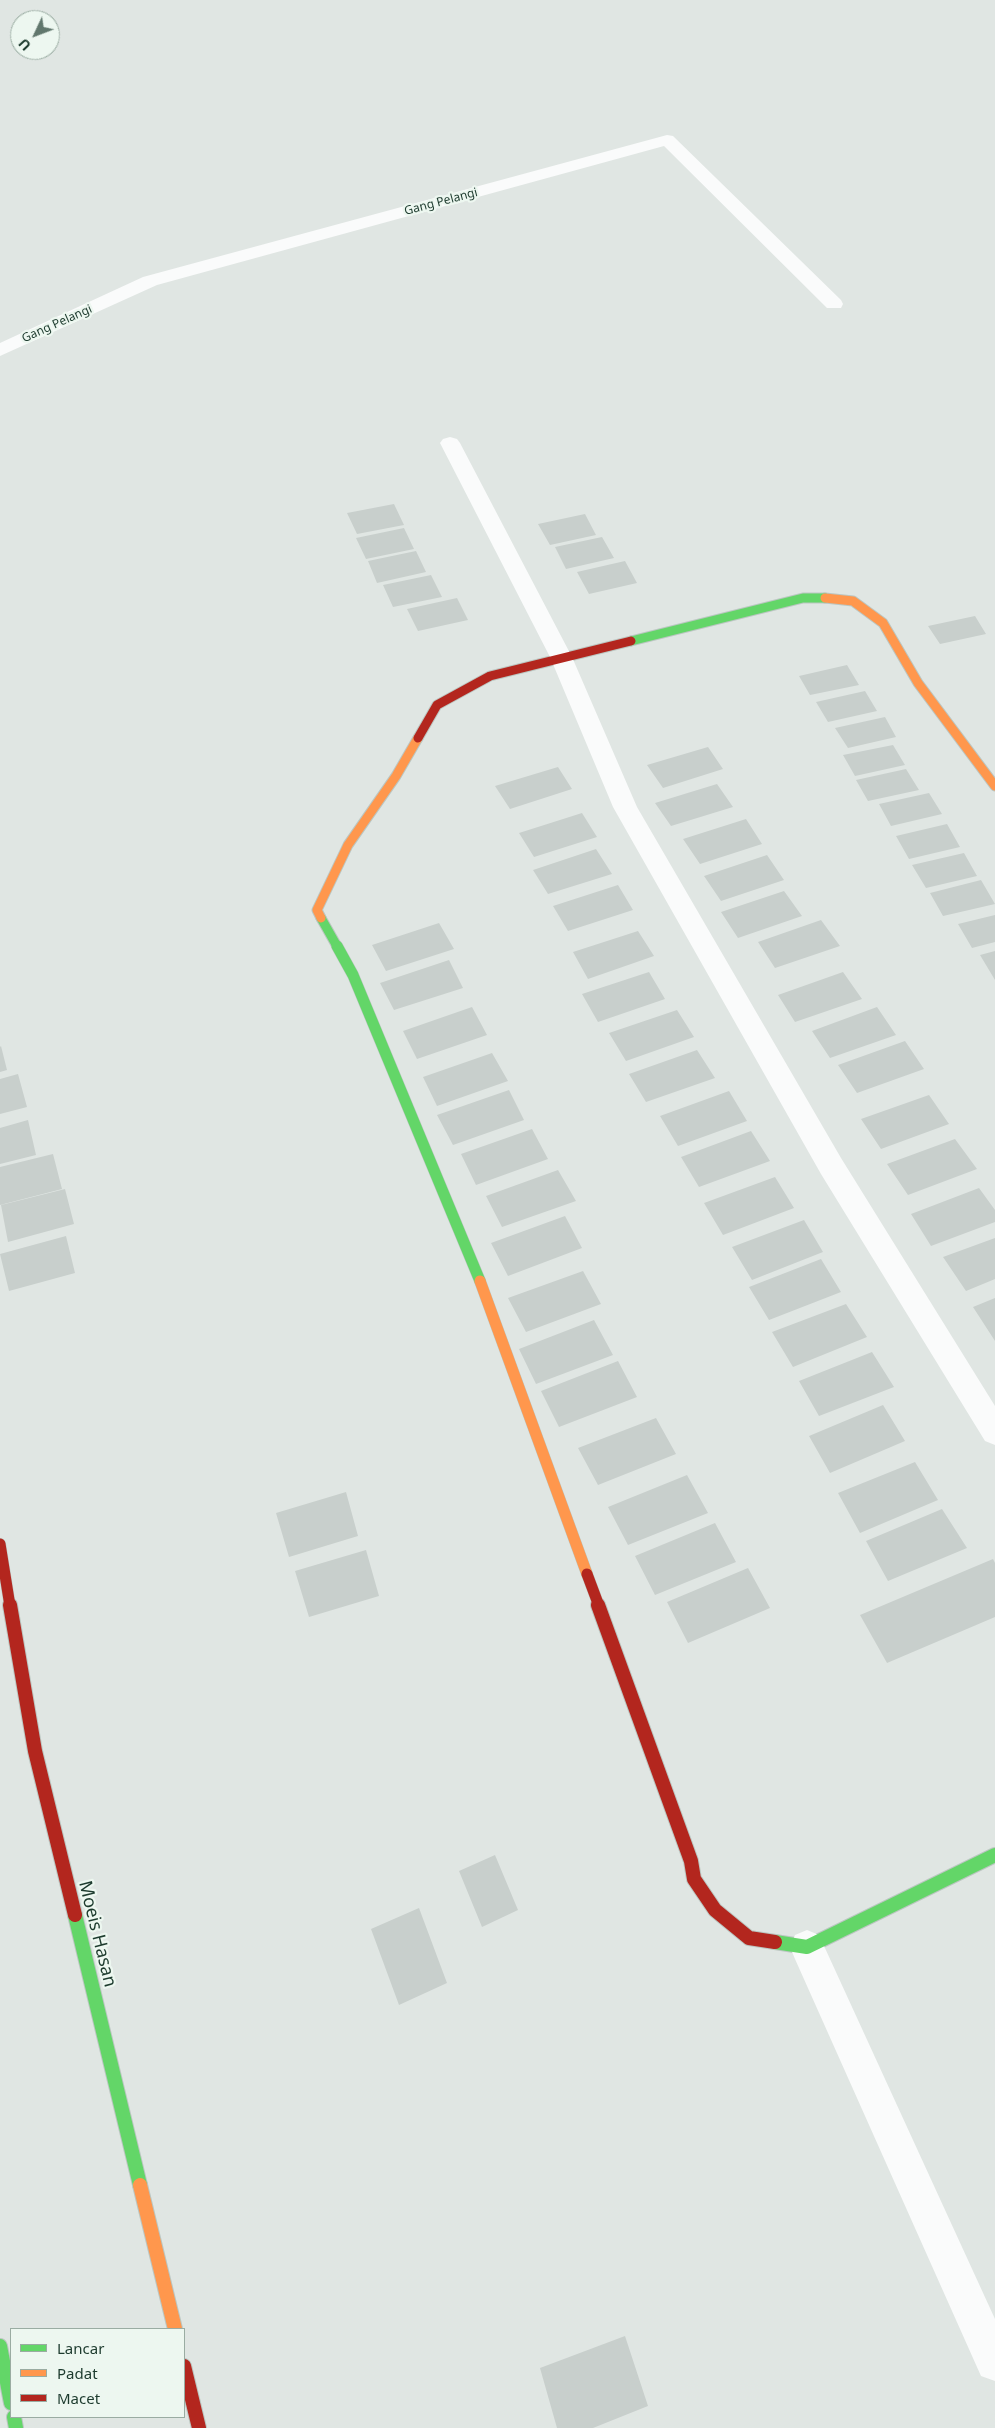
<!DOCTYPE html>
<style>
body{margin:0}
#map{position:relative;width:995px;height:2428px;overflow:hidden;background:#e0e6e3;font-family:"Noto Sans",sans-serif}
canvas{display:block}
.legend{position:absolute;left:10px;top:2328px;width:175px;height:90px;box-sizing:border-box;background:#edf7f0;border:1px solid #9aaca2;margin:0;padding:6px 9px;list-style:none;font-size:15px;color:#1d3b2e}
.legend li{display:flex;align-items:center;gap:10px;height:25px}
.legend b{width:25px;border:1px solid #9aaca2}
.north{position:absolute;left:10px;top:10px;width:50px;height:50px;box-sizing:border-box;background:#edf7f0;border:1px solid #9aaca2;border-radius:50%;rotate:227deg;font-size:14px;font-weight:700;line-height:20px;text-align:center;color:#1d3b2e}
.north::after{content:'';display:block;margin:auto;width:18px;height:22px;background:#61776d;clip-path:polygon(50% 0,100% 100%,50% 72%,0 100%)}
</style>
<div id="map">
<canvas width="995" height="2428"></canvas>
<ul class="legend">
<li><b style="height:6px;background:#63d668"></b>Lancar</li>
<li><b style="height:6px;background:#ff974d"></b>Padat</li>
<li><b style="height:6px;background:#b3261e"></b>Macet</li>
</ul>
<div class="north">U</div>
</div>
<script>
const context = document.querySelector('canvas').getContext('2d');
context.lineJoin = 'round';
function fillPath(path, color) {
  context.fillStyle = color;
  context.fill(path, 'evenodd');
}
function trace(path, color, width, dash) {
  context.strokeStyle = color;
  context.lineWidth = width;
  context.lineCap = dash ? 'butt' : 'round';
  context.setLineDash(dash || []);
  context.stroke(path);
}
function label(font, color, halo, rows, align = 'center') {
  context.font = font + ' "Noto Sans",sans-serif';
  context.lineWidth = 4.5;
  context.setLineDash([]);
  context.textBaseline = 'middle';
  context.strokeStyle = halo;
  context.fillStyle = color;
  for (const [text, x, y, turn = 0] of rows) {
    context.save();
    context.translate(x, y);
    context.rotate((+turn || 0) * Math.PI / 180);
    context.textAlign = isNaN(turn) ? turn : align;
    if (halo) context.strokeText(text, 0, 0);
    context.fillText(text, 0, 0);
    context.restore();
  }
}
const building = new Path2D(`
 M394 504 404 525 357 534 347 513Z
 M585 514 596 535 550 545 538 524Z
 M404 528 414 549 366 559 356 538Z
 M602 537 614 558 566 569 555 547Z
 M416 551 426 572 377 583 368 561Z
 M625 561 637 583 589 594 577 572Z
 M431 575 442 597 393 607 383 585Z
 M457 598 468 620 418 631 407 609Z
 M975 616 986 634 940 644 928 626Z
 M847 665 859 685 810 695 799 676Z
 M865 691 877 711 828 722 816 702Z
 M885 717 896 737 848 748 835 728Z
 M893 745 905 765 855 776 843 755Z
 M708 747 723 769 663 788 647 765Z
 M558 767 572 789 510 809 495 786Z
 M906 769 919 790 868 801 856 780Z
 M717 784 733 807 671 826 655 803Z
 M929 793 942 814 891 826 879 804Z
 M582 813 597 837 534 857 519 833Z
 M746 819 762 844 700 864 683 839Z
 M947 824 960 847 909 859 896 836Z
 M596 849 612 874 548 894 533 870Z
 M964 853 977 876 926 888 912 865Z
 M767 855 784 880 721 901 704 876Z
 M981 880 995 904 943 916 930 893Z
 M618 885 633 910 568 931 553 906Z
 M784 891 802 916 738 938 721 912Z
 M995 915V942L972 948 958 924Z
 M821 920 840 946 775 968 758 942Z
 M439 923 454 949 386 971 372 945Z
 M638 931 654 956 588 979 573 952Z
 M995 951V980L980 955Z
 M449 960 463 988 394 1010 380 983Z
 M649 972 665 999 598 1022 582 994Z
 M843 972 862 999 795 1022 778 995Z
 M472 1007 487 1035 417 1059 403 1031Z
 M877 1007 896 1035 830 1058 812 1031Z
 M677 1010 694 1037 626 1061 609 1033Z
 M905 1041 924 1069 857 1093 838 1065Z
 M1 1046 7 1070 0 1072V1047Z
 M697 1050 715 1078 646 1102 629 1074Z
 M492 1053 508 1081 437 1106 423 1077Z
 M18 1074 27 1107 0 1114V1079Z
 M509 1090 524 1120 453 1145 437 1115Z
 M729 1091 747 1121 678 1146 660 1116Z
 M929 1095 949 1124 881 1149 861 1119Z
 M28 1120 36 1155 0 1164V1128Z
 M532 1129 548 1159 476 1185 461 1154Z
 M751 1131 770 1161 699 1187 681 1157Z
 M955 1139 977 1169 908 1195 887 1164Z
 M53 1154 62 1189 0 1205V1167Z
 M558 1170 576 1201 502 1227 486 1196Z
 M775 1177 794 1208 723 1235 704 1203Z
 M979 1188 995 1210V1222L931 1246 911 1214Z
 M65 1189 74 1224 8 1242 1 1205Z
 M565 1216 582 1248 508 1276 491 1243Z
 M804 1220 823 1252 752 1280 732 1247Z
 M66 1236 75 1273 9 1291 0 1254Z
 M995 1238V1279L966 1291 943 1257Z
 M821 1259 841 1292 769 1320 749 1287Z
 M583 1271 601 1304 526 1332 508 1298Z
 M995 1298V1341L973 1307Z
 M846 1304 867 1337 793 1367 772 1332Z
 M594 1320 613 1355 536 1384 519 1349Z
 M872 1352 894 1387 819 1416 799 1381Z
 M618 1361 637 1397 559 1427 541 1391Z
 M883 1405 905 1441 830 1473 809 1436Z
 M656 1418 676 1454 598 1485 578 1448Z
 M915 1462 938 1500 860 1533 838 1493Z
 M687 1475 708 1513 628 1545 608 1507Z
 M346 1492 358 1536 289 1557 276 1513Z
 M942 1509 967 1548 888 1581 866 1541Z
 M715 1523 736 1562 655 1595 635 1556Z
 M366 1550 379 1596 309 1617 295 1571Z
 M993 1559 995 1563V1617L887 1663 860 1615Z
 M748 1568 770 1608 688 1643 667 1602Z
 M495 1855 518 1910 482 1927 459 1871Z
 M419 1908 447 1983 399 2005 371 1929Z
 M625 2336 648 2406 593 2428H557L540 2368Z`);
const street = new Path2D(`
 M667 135 673 136 841 300 843 304 841 308H827L664 146 157 285 0 356V343L143 277Z
 M450 437 457 439 460 443 572 657 637 807 841 1158 995 1406V1445L985 1441 821 1174 613 807 550 657 440 443 443 439Z
 M807 1930 819 1935 995 2319V2381L981 2376 795 1959 790 1947 795 1935Z`);
const fastFar2 = new Path2D(`
 M631 641 803 598H825
 M321 918 338 948`);
const fastFar1 = new Path2D(`
 M337 946 353 975 480 1281`);
const fast = new Path2D(`
 M75 1915 140 2185
 M775 1942 807 1947 995 1855
 M0 2346 11 2403
 M14 2417 16 2428`);
const slowFar2 = new Path2D(`
 M825 598 853 601 883 623 918 683 995 786
 M321 918 317 910 348 845 396 776 418 738`);
const slowFar1 = new Path2D(`
 M480 1281 587 1574`);
const slow = new Path2D(`
 M140 2185 175 2329`);
const jamFar2 = new Path2D(`
 M418 738 437 705 490 676 631 641`);
const jamFar1 = new Path2D(`
 M0 1544 10 1606
 M587 1574 599 1606`);
const jam = new Path2D(`
 M10 1605 35 1751 75 1915
 M598 1605 691 1861 694 1879 715 1910 749 1938 775 1942
 M184 2366 199 2428`);
const farStreetnames = [
 ["Gang Pelangi",441,202,-15],
 ["Gang Pelangi",57,324,-24]
];
const nearStreetnames = [
 ["Moeis Hasan",97,1934,76]
];
fillPath(building, '#c8cfcc');
trace(fastFar2, '#bbc6c1', 11);
trace(fastFar1, '#bbc6c1', 12);
trace(fast, '#bbc6c1', 16);
trace(slowFar2, '#bbc6c1', 11);
trace(slowFar1, '#bbc6c1', 12);
trace(slow, '#bbc6c1', 16);
trace(jamFar2, '#bbc6c1', 11);
trace(jamFar1, '#bbc6c1', 12);
trace(jam, '#bbc6c1', 16);
fillPath(street, '#fafbfb');
trace(fastFar2, '#63d668', 9);
trace(fastFar1, '#63d668', 11);
trace(fast, '#63d668', 14);
trace(slowFar2, '#ff974d', 9);
trace(slowFar1, '#ff974d', 11);
trace(slow, '#ff974d', 14);
trace(jamFar2, '#b3261e', 9);
trace(jamFar1, '#b3261e', 11);
trace(jam, '#b3261e', 14);
label('12px', '#1d3b2e', '#edf7f0', farStreetnames);
label('18px', '#1d3b2e', '#edf7f0', nearStreetnames);
</script>
